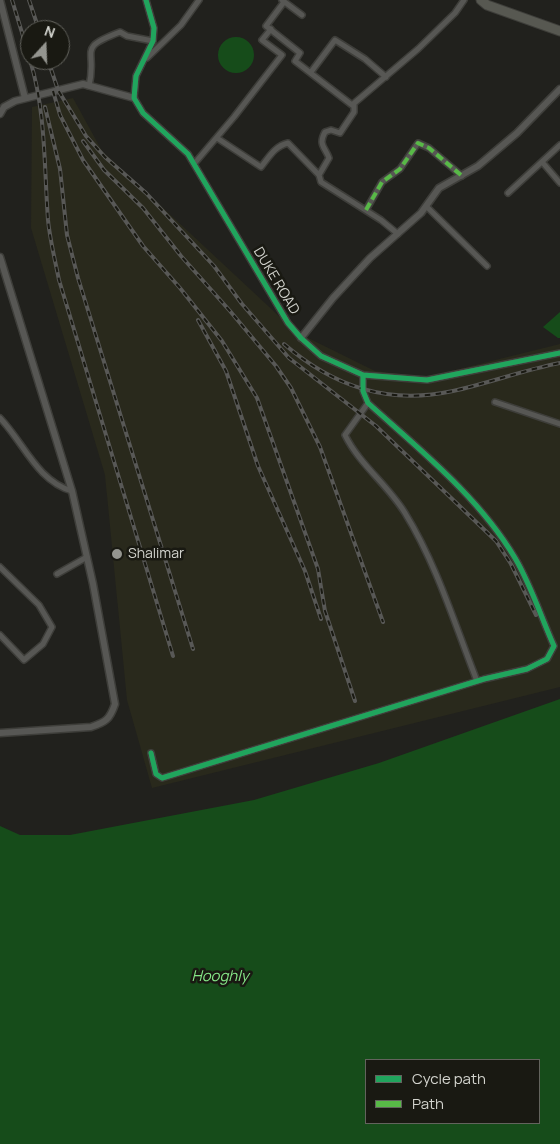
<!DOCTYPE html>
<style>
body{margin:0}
#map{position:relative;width:560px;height:1144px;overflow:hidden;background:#21211d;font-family:Manrope,sans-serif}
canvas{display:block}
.legend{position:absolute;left:365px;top:1059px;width:175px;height:65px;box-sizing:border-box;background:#191912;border:1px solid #63635d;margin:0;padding:6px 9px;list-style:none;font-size:15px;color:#d2d3cd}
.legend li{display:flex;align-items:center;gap:10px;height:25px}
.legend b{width:25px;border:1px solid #63635d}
.north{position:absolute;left:20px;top:20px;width:50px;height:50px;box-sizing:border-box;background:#191912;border:1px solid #63635d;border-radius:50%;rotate:20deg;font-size:14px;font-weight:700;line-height:20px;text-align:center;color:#d2d3cd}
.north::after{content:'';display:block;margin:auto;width:18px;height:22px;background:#94958f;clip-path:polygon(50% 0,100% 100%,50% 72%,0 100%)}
</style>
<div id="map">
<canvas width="560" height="1144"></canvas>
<ul class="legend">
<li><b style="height:6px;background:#20a55d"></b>Cycle path</li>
<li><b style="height:6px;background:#58b947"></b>Path</li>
</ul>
<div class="north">N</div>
</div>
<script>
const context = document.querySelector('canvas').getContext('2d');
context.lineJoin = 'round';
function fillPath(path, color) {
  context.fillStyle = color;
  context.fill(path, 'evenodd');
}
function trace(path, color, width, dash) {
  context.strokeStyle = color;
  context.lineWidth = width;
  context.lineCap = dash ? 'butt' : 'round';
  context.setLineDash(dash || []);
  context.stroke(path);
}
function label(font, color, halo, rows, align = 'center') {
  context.font = font + ' Manrope,sans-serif';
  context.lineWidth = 5;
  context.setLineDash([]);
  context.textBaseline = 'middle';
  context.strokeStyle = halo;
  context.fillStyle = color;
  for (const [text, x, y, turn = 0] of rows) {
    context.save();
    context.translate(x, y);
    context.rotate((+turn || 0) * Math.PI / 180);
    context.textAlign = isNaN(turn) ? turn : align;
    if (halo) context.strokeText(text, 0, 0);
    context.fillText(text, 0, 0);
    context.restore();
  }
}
const built = new Path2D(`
 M73 98 102 151 296 332 375 371 427 377 560 344V687L152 788 127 700 105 475 31 228 32 107Z`);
const water = new Path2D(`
 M218 55a18 18 0 1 1 36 0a18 18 0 1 1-36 0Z
 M560 312V338H558L543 327Z
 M560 699V1144H0V826L20 835H70L254 800 379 763ZM539 1060V1123H366V1060Z`);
const minor = new Path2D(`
 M146 0 154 28 153 41 136 76 134 98 143 113 188 154 288 323 301 338 321 356 363 375 427 380 560 353
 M282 0 302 15
 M284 2 266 26 300 53 295 61 352 105 418 49 455 13 464 0
 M147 58 181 25 199 0
 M311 72 335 40 365 59 386 77
 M89 86C98 49 75 49 120 32L127 36 153 41
 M217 138 261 167C269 157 275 146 288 143L319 175 321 182 381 220 398 234
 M543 163 560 183
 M194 164 234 117 282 55 262 40 271 29
 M319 175 329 158C325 147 318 145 325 132L331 130 340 133 354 112V104
 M508 193 560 145
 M426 206 487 266
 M366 210 382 182 400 169 418 143 429 148 462 176
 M495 402 560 424
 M368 403 345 435C359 464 388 485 405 513 437 565 455 625 477 681
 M0 418C24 443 37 481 72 491
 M0 567 39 605 52 627 43 644 24 660 0 635
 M57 574 87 557
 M151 753 156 774 162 778 484 679 527 669 547 659 554 646C541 617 531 585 515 558 479 497 420 450 368 403L363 391V375`);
const tertiary = new Path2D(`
 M0 0 25 98
 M0 114 4 107 15 101 83 84 134 98
 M0 257 72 491 93 584 115 704C110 719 106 722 91 727L0 733
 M301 338 333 298 370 258 421 213 439 188 478 166 517 133 560 89`);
const primary = new Path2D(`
 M481 0 487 5 560 31`);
const rail = new Path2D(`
 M12 0 30 59
 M29 0 39 30
 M30 60C46 112 44 166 48 220 50 240 55 260 59 280L173 656
 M48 60 58 90 86 136 105 157 146 193 214 266 242 304 289 358 376 426 496 541 511 564 536 615
 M53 91 60 115 83 160 143 246 180 288 222 341 257 398 318 569 325 611 355 701
 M45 107 60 169 67 235 78 278 193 649
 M83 141 104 170 143 208 181 256 230 311 276 366 291 388 320 447 383 622
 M198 320 226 371 258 466 305 571 321 619
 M284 344C334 387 388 405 453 391 489 383 524 370 560 363`);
const quiet = new Path2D(`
 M366 210 382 182 400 169 418 143 429 148 462 176`);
const cycleway = new Path2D(`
 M146 0 154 28 153 41 136 76 134 98 143 113 188 154 288 323 301 338 321 356 363 375 427 380 560 353
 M151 753 156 774 162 778 484 679 527 669 547 659 554 646C541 617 531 585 515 558 479 497 420 450 368 403L363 391V375`);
const markers = [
 [117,554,6,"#94958f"]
];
const streetNames = [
 ["DUKE ROAD",276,281,59]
];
const poiNames = [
 ["Shalimar",128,554]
];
const waterNames = [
 ["Hooghly",220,977]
];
fillPath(built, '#29291c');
fillPath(water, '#164c1a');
trace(minor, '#3e3e3a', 8);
trace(tertiary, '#3e3e3a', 9);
trace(primary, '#3e3e3a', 11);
trace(minor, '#575754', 5);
trace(tertiary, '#575754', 6);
trace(primary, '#575851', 9);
trace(rail, '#585856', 4);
trace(rail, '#191912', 2, [5.5]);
trace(quiet, '#58b947', 4, [8, 4]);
trace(cycleway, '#20a55d', 5);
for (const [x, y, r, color] of markers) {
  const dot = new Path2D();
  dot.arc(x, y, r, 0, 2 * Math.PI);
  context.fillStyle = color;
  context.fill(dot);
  trace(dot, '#191912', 2);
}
label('14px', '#d2d3cd', '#191912', streetNames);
label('14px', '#d2d3cd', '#191912', poiNames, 'left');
label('italic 15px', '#85e687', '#191912', waterNames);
</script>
